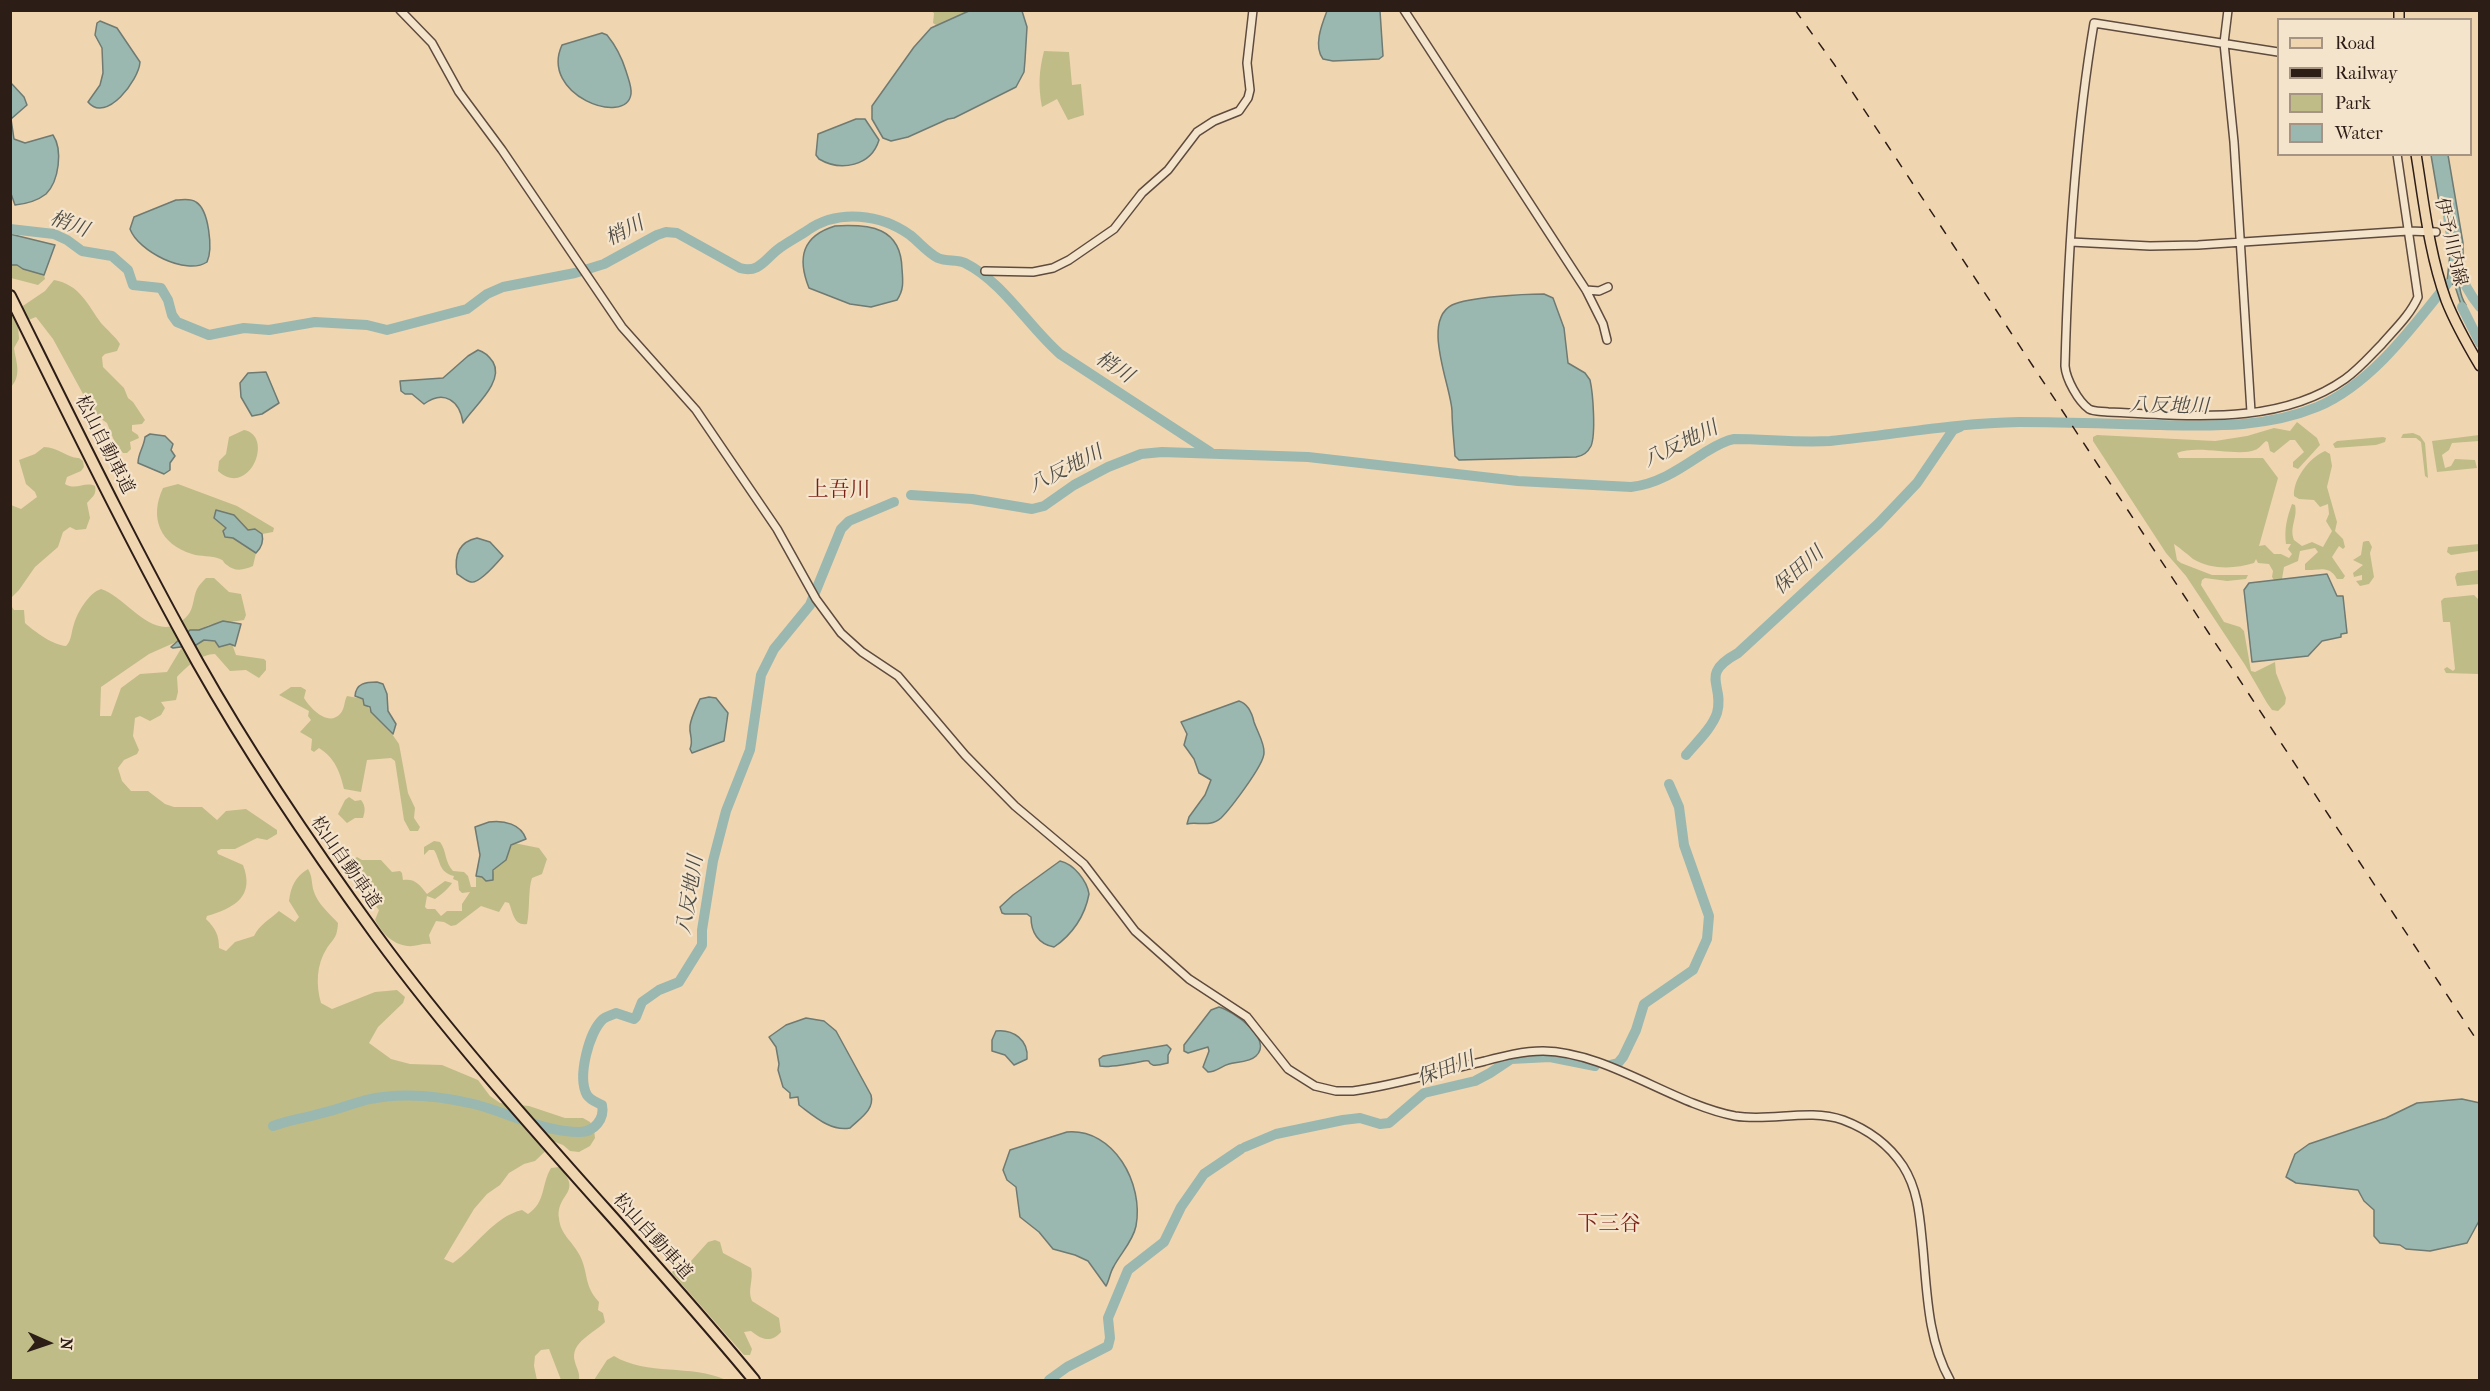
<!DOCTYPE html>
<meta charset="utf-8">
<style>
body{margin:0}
#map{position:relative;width:2490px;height:1391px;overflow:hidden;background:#f0d5b1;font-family:"IM FELL French Canon",serif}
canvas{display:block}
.frame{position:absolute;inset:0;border:12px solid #2d1d17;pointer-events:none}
.legend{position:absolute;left:2277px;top:18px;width:195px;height:138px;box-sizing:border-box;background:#f5e4cc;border:2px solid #a59484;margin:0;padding:8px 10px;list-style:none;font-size:18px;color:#2d1d17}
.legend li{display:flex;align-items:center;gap:12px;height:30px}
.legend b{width:30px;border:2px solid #a59484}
.north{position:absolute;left:18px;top:1313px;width:60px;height:60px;-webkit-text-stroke:4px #f5e4cc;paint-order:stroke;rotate:93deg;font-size:16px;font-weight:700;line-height:24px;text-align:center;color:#2d1d17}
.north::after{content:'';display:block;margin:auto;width:21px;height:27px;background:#2d1d17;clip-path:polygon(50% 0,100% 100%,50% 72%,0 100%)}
</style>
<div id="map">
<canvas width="2490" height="1391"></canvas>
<div class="frame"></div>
<ul class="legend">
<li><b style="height:8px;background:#f0d5b1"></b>Road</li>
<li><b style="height:8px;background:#2d1d17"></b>Railway</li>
<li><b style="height:16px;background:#c0bc87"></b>Park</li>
<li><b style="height:16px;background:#9ab8af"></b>Water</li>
</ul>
<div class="north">N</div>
</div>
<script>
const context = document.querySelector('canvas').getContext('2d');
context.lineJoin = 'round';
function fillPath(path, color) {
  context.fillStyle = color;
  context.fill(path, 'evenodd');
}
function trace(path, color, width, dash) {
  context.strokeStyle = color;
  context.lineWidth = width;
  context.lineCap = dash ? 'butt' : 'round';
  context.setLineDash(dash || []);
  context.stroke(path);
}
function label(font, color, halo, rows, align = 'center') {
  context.font = font + ' "IM FELL French Canon","Noto Serif JP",serif';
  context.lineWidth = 4.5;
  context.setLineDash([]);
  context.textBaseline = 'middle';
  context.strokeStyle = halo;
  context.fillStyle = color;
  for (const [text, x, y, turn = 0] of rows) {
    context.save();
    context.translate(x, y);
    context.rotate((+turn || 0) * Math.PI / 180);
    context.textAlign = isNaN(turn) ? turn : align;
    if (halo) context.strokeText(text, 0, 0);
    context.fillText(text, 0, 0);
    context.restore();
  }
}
const green = new Path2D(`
 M931 11H971L946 23 936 25 933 23 934 13Z
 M1044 51 1069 52 1072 85 1081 84 1084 115 1068 120 1057 99 1042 107C1038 86 1039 71 1044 51Z
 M10 265H17L23 269 44 275 45 279 38 285 11 278Z
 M54 280C79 284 88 305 101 323 107 330 115 336 120 344L117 351 105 354 102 357 103 367 124 388 128 398 133 402 145 420 142 424 132 425V431L138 435 139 438 130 442 131 449 127 453H123L115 443 107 423 94 414 53 339 36 317 18 324 19 339 14 348C16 362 22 375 11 387V314L45 291Z
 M2297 422 2317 438 2320 445 2298 469 2293 467V462L2304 452 2295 440H2290L2274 453 2270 451 2268 442 2266 441C2262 444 2259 449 2255 450 2238 457 2197 444 2177 453L2179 458H2263L2278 478 2259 546 2265 545 2274 554H2281L2289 558 2292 554 2288 549 2291 544H2286C2284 530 2287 517 2292 504L2295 505C2298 518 2289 527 2294 540L2302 546 2312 542 2323 547 2332 531 2326 521 2329 514 2328 504 2320 507 2314 500 2299 499 2294 496C2293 479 2309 458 2325 451L2330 454 2332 466 2327 487 2337 522 2335 531 2343 539 2345 547 2343 549 2339 546 2332 557 2345 576 2343 579H2337C2329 564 2318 571 2305 570V564L2318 552 2315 548 2300 551 2298 561 2284 567 2282 579 2274 580 2272 577 2273 571 2269 564 2258 563 2256 559 2254 563C2235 569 2211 570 2193 559 2187 554 2180 548 2174 544L2177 560 2181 563 2212 575H2248L2246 579 2227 581 2205 578 2202 580 2201 585 2224 622 2240 627 2244 631 2251 671 2255 672 2275 662 2276 673 2286 698 2285 704 2278 711 2272 710 2267 703 2245 665 2186 576 2166 553 2093 441V437L2097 435 2215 441 2247 436 2274 428 2290 431Z
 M244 430C275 436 249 499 218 471L219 461 226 454 229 437Z
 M2413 433 2420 436 2425 443 2428 478 2425 476 2421 442 2416 438H2401L2403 434Z
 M2479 435V441L2452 443 2449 450 2442 455 2445 468 2451 466 2455 459 2475 460 2477 468 2437 472 2432 441Z
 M2383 437 2386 438 2385 442 2376 445 2335 448 2333 444 2337 441Z
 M44 447C58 447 69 459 79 458L83 461 84 467 81 471 67 477 65 484C76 491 85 481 95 486 97 495 92 497 87 503L90 518 86 529 76 530 70 527 63 532 58 547 35 567 19 590 11 598V505L21 509 37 497 35 492 26 484 19 460 35 454Z
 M178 484 237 506 274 528 273 532 262 534 255 529 248 530 234 515 226 528 233 538 256 553 253 566C244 570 235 572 227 565 222 562 225 561 220 559 211 555 201 557 192 554 160 544 149 518 163 488Z
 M2366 541H2369L2372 547 2370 553 2374 577 2369 584 2360 586 2356 581 2362 580V575L2354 577 2353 573 2363 565 2353 560 2361 555 2363 542Z
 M2479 544V551L2451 555 2447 552 2448 547Z
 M2479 570V584L2457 586 2455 577 2457 573Z
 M206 578H214L229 592 241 594 246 615 244 620 209 625 199 630H190L176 642 149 654 101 687 100 716H111L121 688 140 674 167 672 182 647C191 646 200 641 207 640 216 640 222 646 232 644L236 655 264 659 266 661V670L259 678 246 670 230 671 215 654C201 654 186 667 177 677L178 692 176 700 161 702 165 708 161 715 150 721 140 716 135 718 133 736 139 750 137 754 124 760 118 768 122 781 131 791H148L165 804 174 807H202L217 820 226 811 246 809 277 830V834L267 840 257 838 235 849H221L217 851 218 854 243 865C255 896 235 908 207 916L206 919C216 929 219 935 219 948L226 951 235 942 254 936C259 925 269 920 279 911L295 922 299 917 289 901C291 886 295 877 308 869 313 877 311 883 314 892 318 904 329 913 338 923 337 937 335 937 327 948 316 965 316 985 321 1003L332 1009 375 992 397 990 405 997 403 1003 378 1027 369 1043 391 1059 410 1064 442 1065 478 1080 490 1096 500 1103 529 1106 565 1118H583L590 1122 594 1130 595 1138 590 1146 579 1152 570 1151 563 1145 555 1142 535 1161 524 1164 509 1173 500 1185 487 1194 474 1209 444 1259 453 1263C476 1247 493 1217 522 1210L528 1214C546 1202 541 1185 551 1168L559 1167C584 1193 556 1193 559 1218 560 1234 572 1241 579 1254 589 1272 583 1285 599 1302L598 1310 603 1313 605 1322C595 1333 569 1342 575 1362 577 1370 580 1372 579 1380H561L549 1349 541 1350 535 1356 534 1366 537 1380H11L10 604 14 610H24L25 623C35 632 53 645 66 646 72 640 71 632 74 624 78 611 89 593 101 589 129 598 157 650 188 615 194 608 193 597 197 589 199 585 203 581 206 578Z
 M2474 595 2479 600V674L2446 673 2444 669 2447 667 2453 671 2455 669 2450 622H2443L2441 601 2444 598Z
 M291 687H301L306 690 304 698C310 708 328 727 340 714 345 709 344 701 347 696L363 699 371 712 392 734 399 744 408 793 415 808 414 818 420 827 418 831H410L404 820 395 761 391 758 367 760 361 792 344 789C340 772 335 758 319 748L314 752 311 750 312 739 300 732 311 720 308 716 309 711 279 695Z
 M349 797 355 801 361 800C366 806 365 812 363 818H355L347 823 338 814 345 800Z
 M434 841 440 842C447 851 444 861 453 871L464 872 468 876 471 887H476V876L493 874 495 867 507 857 509 848 514 843 539 848 547 859 542 874 532 878C528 889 530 910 527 924 514 926 513 913 509 903L505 902 499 912 481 906 456 925 451 926 444 922 436 921 429 935 431 944C422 943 415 947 407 946 392 944 382 933 375 920L379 910C369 899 363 886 354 875H347L344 866 357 857 362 860H381L392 872 400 871 402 873 403 880C415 878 420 885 427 894L445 881 452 883C449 888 441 895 435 899L427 896 425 907 427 909H435L441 916 447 911H462V904L470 892 462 893 459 890 458 881 453 879 454 876C438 872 441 861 434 850H429L424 855V847Z
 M715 1240 720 1242 723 1253 751 1268C754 1280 747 1290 752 1301L779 1318 781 1332C771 1343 762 1340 751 1331L744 1332 752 1349 750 1355H744L672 1273 675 1264 691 1261 708 1242Z
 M614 1356C647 1376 691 1364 726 1380H594L607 1360Z`);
const water = new Path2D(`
 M971 10 1022 11 1027 27 1025 60 1024 72 1016 87 954 118 948 119 908 137 891 141 883 138 872 119V106L914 47 931 28Z
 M1327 11H1380L1383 56 1379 59 1333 61 1323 59C1313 46 1322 24 1327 11Z
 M100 21 117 28 140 62C139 80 106 124 88 102L100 85 103 73 102 48 95 35 97 23Z
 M602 33 607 35C616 46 622 58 626 71 628 78 632 87 631 94 626 127 539 95 562 45Z
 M11 83 24 97 27 105 11 119 14 139 25 143 53 135C63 150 59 181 46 194 37 201 25 204 15 205L10 191Z
 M856 119H865L879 140C871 166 841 172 819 159L816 155 818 134Z
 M2431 155H2448L2463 243V257L2459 254C2460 271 2456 290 2466 305L2464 306 2468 319 2466 320 2455 286 2452 284 2448 287 2447 282 2453 224 2451 219 2440 208Z
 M176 200C183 200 190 198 196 202 209 210 213 249 207 262 186 276 138 251 130 229L134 217Z
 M835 226C870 224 901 227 902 269 903 281 904 290 897 300L871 307 850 304 809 288C797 258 802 236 835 226Z
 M10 234 55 245 44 275 23 269 17 265H11Z
 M1544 294 1553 298 1564 328 1568 363 1585 373 1590 380C1593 393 1596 434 1591 446 1588 452 1583 456 1576 457L1459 460 1455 456C1454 441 1452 425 1452 411 1451 386 1421 321 1452 305 1469 297 1524 294 1544 294Z
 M478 350C485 352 489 356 493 362 505 382 472 408 463 423 460 401 444 389 424 404L412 394H405L401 391 400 381 443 378 468 356Z
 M266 372 279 403 262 414 252 416 241 397 240 383 248 373Z
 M150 434 165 436 173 444 171 450 175 456 170 463V470L164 474 138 463C138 453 144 447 145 437Z
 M216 510 234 515 248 530 255 529 262 534C264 542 261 548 256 553L233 538 225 537 223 531 226 528 214 518Z
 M477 538 490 542 503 556C497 563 479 584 471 582 466 581 461 576 457 574 454 556 458 542 477 538Z
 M2327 574 2337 596H2343L2347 633 2341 634V637L2322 641 2308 656 2252 662 2244 590 2249 583Z
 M223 621 241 624 235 646 230 644 219 647 215 641 204 640 196 645 173 648 171 647 190 630H199Z
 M377 682 383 684 387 694 388 711 396 724 393 734 371 712 370 707 364 705 363 699 355 696C356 683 366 682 377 682Z
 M709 697 716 698 728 713 724 741 692 753 690 749C694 739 689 736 690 726 691 717 696 708 700 699Z
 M1239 701C1248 704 1252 713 1254 722 1257 731 1265 744 1264 753 1264 765 1230 809 1221 818 1210 828 1196 821 1187 824L1189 817 1205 795 1211 780 1199 773 1194 759 1184 745 1187 734 1181 722Z
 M489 822C504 820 521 824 526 839L511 845 506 860 493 870V880L486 881 482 877 476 876 480 855 475 827Z
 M1060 861C1074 864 1087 881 1089 894 1085 916 1072 935 1054 947 1038 944 1031 932 1031 917L1027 914H1005L1002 913 1000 907 1013 895Z
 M1219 1007C1233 1011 1274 1039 1256 1056 1250 1062 1237 1062 1229 1064 1221 1066 1217 1072 1208 1072L1203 1067 1209 1051 1208 1047 1188 1053 1184 1051V1045L1211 1010Z
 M806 1018 824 1021 836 1031 871 1095C875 1110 859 1119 850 1128 831 1132 814 1116 799 1105L798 1097 790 1098V1093L783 1087 778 1070 779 1064 776 1047 769 1037 786 1025Z
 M996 1031C1013 1029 1029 1040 1027 1059L1014 1065 1005 1055 992 1051V1040Z
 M1167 1045 1171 1049 1168 1055V1063C1164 1064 1157 1066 1153 1065 1146 1063 1153 1060 1144 1061 1135 1063 1108 1068 1100 1066L1099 1059 1103 1056Z
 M2462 1099 2480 1103 2479 1221 2467 1243 2430 1251 2406 1249 2400 1245 2380 1243 2374 1236V1210L2364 1201 2358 1190 2296 1183 2286 1177 2295 1154 2309 1144 2386 1118 2417 1103Z
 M1067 1132C1114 1128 1144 1184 1136 1226 1133 1241 1121 1253 1114 1266 1110 1272 1109 1281 1106 1286L1088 1261 1075 1255 1053 1249 1039 1232 1020 1217 1016 1187 1007 1180 1003 1170 1010 1150Z`);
const river = new Path2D(`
 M2446 202C2452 241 2453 275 2480 307
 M10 229 54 234 67 240 82 251 112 256 128 270 133 285 161 288 168 300 172 315 177 322 209 335 244 328 269 330 315 322 367 325 387 330 467 309 487 294 503 287 575 273 604 264 657 235 666 232 677 233 740 268C760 274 766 257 781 247 790 241 799 236 808 230 838 209 881 214 910 235 919 242 928 253 938 258 947 262 957 259 965 263 1003 282 1028 326 1060 354L1210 452
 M2462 307 2480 343
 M911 495 972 499 1032 509 1044 506 1074 485 1108 467 1141 454 1162 452 1308 457 1518 481 1631 487C1659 484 1681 468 1704 453 1714 447 1723 441 1734 439 1766 439 1798 443 1830 441 1893 435 1955 423 2019 422 2066 422 2113 424 2160 425 2214 426 2266 428 2317 407 2370 385 2412 328 2447 284
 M1686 755C1696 743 1712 728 1717 713 1725 684 1698 675 1738 653L1878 524 1917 483 1953 430 1960 427
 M1610 1065 1618 1063 1623 1057 1636 1030 1644 1004 1693 970 1707 939 1709 916 1684 845 1679 807 1669 784
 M273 1126C290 1120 305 1118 322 1113 337 1110 351 1104 366 1100 400 1092 440 1096 474 1104 509 1113 543 1132 580 1132 594 1132 605 1119 602 1105 597 1102 591 1101 587 1095 577 1077 589 1032 603 1019 607 1016 612 1015 616 1013L634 1019 636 1017 642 1002 659 990 679 982 702 945V930L713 861 726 811 750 750 761 675 774 649 810 605 841 529 849 521 894 502
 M1245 1147 1276 1134 1343 1120 1360 1118 1380 1124 1389 1123 1424 1093 1475 1081 1490 1073 1511 1059 1550 1057 1595 1066
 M1049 1380 1067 1367 1108 1346 1110 1338 1108 1318 1128 1270 1164 1242 1181 1207 1204 1174 1241 1149`);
const minor = new Path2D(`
 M400 10 432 43 459 92 502 150 622 327 696 410 777 529 816 599 841 633 862 652 898 676 965 755 1015 806 1084 864 1135 931 1189 979 1247 1017 1288 1069 1315 1086 1336 1091H1353C1397 1085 1441 1071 1485 1061 1504 1056 1523 1051 1543 1051 1608 1052 1672 1104 1735 1116 1771 1122 1808 1108 1843 1120 1867 1129 1889 1145 1903 1166 1919 1191 1920 1220 1923 1249 1927 1293 1928 1341 1950 1380
 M1404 10 1586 290 1603 324 1607 340
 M2228 10 2224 43 2234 142 2251 412
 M2278 52 2094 23C2075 136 2068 252 2065 366 2066 379 2078 401 2089 409 2094 412 2102 411 2108 412 2187 415 2277 427 2345 379 2359 369 2370 356 2382 344 2395 329 2410 315 2418 297L2397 154
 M2071 242 2150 246 2198 245 2408 231 2436 232
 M985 271 1033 272 1053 268 1069 260 1114 229 1142 193 1168 170 1197 132 1214 121 1239 111 1248 98 1250 90 1247 63 1253 10
 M1586 290 1599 291 1608 287`);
const major = new Path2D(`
 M2399 10V20
 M2416 154C2424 203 2429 253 2446 300 2455 323 2467 344 2480 366`);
const highway = new Path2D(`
 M10 296C71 419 131 543 198 663 251 757 312 847 376 935 491 1092 630 1230 754 1380`);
const rail = new Path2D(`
 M1795 10 1834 64 2480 1045`);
const streetNames = [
 ["伊予川内線",2450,242,77],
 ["松山自動車道",104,445,63],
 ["松山自動車道",345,863,55],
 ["松山自動車道",652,1237,48]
];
const waterNames = [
 ["梢川",69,225,20],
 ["梢川",625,232,-27],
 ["梢川",1114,368,33],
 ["八反地川",2169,407,1],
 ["八反地川",1681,445,-26],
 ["八反地川",1066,470,-27],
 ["保田川",1799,571,-42],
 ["八反地川",691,895,-81],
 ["保田川",1446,1070,-21]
];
const quarterNames = [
 ["上吾川",839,491],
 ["下三谷",1609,1225]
];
fillPath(green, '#c0bc87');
fillPath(water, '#9ab8af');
trace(water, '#6e7a72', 1.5);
trace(river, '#9ab8af', 10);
trace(minor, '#5e4b3e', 10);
trace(major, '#2d1d17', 12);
trace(highway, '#2d1d17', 14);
trace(minor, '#f5e4cc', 7);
trace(major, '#f0d5b1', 9);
trace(highway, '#f0d5b1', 10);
trace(rail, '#2d1d17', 1.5, [10, 10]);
label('18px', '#2d1d17', '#f5e4cc', streetNames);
label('italic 20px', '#4e4c45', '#f5e4cc', waterNames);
label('21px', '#7a1f14', '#f5e4cc', quarterNames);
</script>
